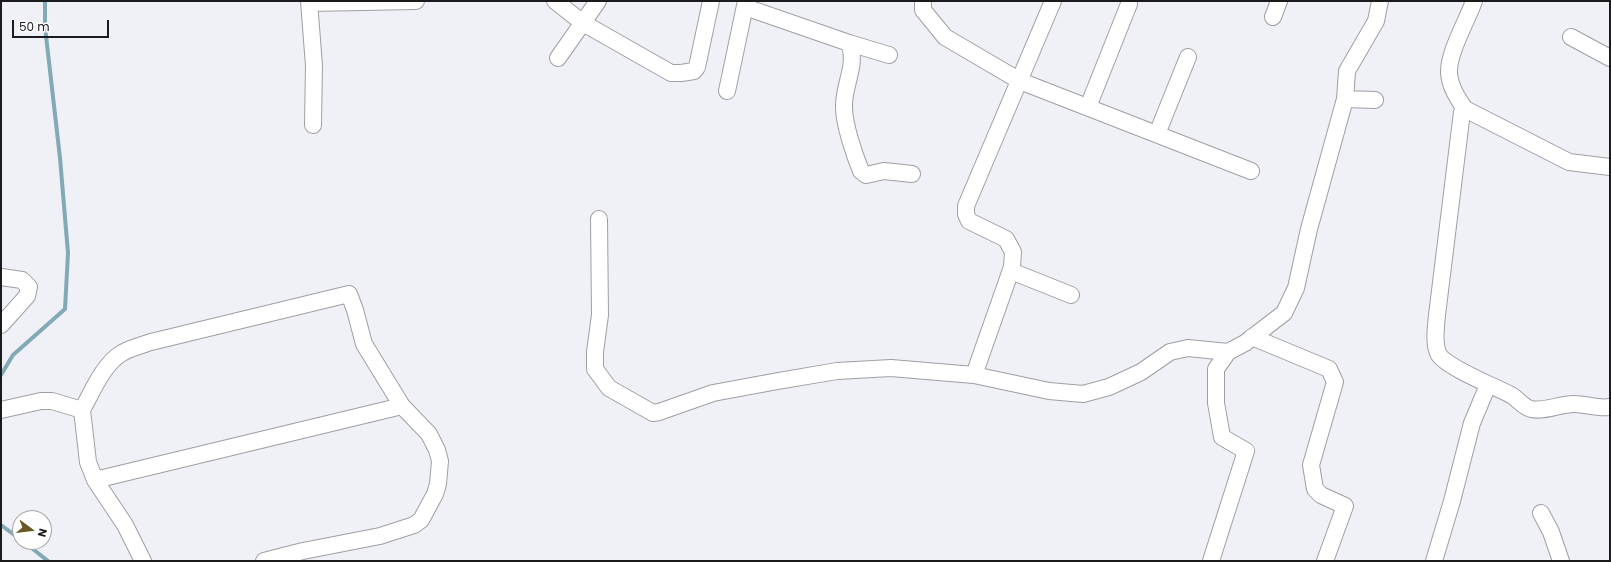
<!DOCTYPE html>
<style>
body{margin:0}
#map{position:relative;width:1611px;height:562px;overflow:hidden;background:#f0f1f7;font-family:Poppins,sans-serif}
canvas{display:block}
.frame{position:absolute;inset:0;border:2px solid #1b1b1d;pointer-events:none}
.north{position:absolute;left:12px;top:510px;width:40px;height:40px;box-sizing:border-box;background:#fefefe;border:1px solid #a3a3a4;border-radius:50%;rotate:105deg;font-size:11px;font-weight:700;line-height:16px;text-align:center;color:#1b1b1d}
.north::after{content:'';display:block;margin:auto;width:14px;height:18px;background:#675724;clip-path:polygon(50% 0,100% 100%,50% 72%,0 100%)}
.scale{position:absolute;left:12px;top:20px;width:97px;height:18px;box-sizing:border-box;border:2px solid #1b1b1d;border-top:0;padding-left:5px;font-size:12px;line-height:14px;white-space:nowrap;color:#1b1b1d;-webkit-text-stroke:3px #fefefe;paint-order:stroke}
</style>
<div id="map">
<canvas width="1611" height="562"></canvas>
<div class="frame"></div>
<div class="north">N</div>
<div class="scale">50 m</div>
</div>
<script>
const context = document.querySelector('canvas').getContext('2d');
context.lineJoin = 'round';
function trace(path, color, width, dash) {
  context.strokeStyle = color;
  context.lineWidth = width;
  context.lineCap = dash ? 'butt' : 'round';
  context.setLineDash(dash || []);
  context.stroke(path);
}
const stream = new Path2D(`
 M1 375 13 355 65 309 68 253 60 158 45 27V1
 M1 525 20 539
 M24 542 48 561`);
const minor = new Path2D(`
 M309 1 314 66 313 125
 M555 1 583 23 671 73H681L694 71 697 67 711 1
 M923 1V10L945 37 1020 81 1251 171
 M309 3 416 1
 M745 7 849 43 889 55
 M1273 17 1279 1
 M1571 37 1610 58
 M849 43C858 64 843 86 844 107 844 124 854 154 861 171L866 175 884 171 912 174
 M558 58 598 1
 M727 91 746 1
 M1345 99 1347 71 1376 21 1380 1
 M1088 107 1129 4
 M1465 109C1458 99 1450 87 1449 73 1448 53 1467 21 1474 1
 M1157 134 1188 57
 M1610 167 1569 162 1465 109 1462 112 1437 315C1436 327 1433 344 1439 355 1448 368 1496 387 1511 395 1518 399 1523 407 1531 409 1545 412 1559 404 1574 404 1586 404 1598 409 1610 407
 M599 219 600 315 595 352V369L609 388 653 413 659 412 713 393 778 381 837 371 891 368 974 375 1049 391 1083 394 1109 387 1141 372 1170 352 1188 348 1228 352
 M1011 271 1071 295
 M1 277 22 280 29 287 27 296 1 325
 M1252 337 1329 369 1335 382 1311 465 1315 489 1321 495 1345 506 1325 561
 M974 375 1012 267 1013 252 1006 239 969 221 966 214V206L1053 1
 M1 410 41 401H52L82 410 88 462 95 480 125 525 143 561
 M82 410C92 392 104 363 122 353 130 348 142 345 151 342L349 294 355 310 364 344 402 406
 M95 480 402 406 429 434 437 450 440 461 438 484 435 494 421 520 414 525 380 536 303 551 264 561
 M1541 513 1551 532 1561 561
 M1211 561 1246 451 1222 437 1216 403V369L1228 352 1245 343 1284 313 1296 288 1309 229 1345 99 1375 100
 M1434 561 1452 501 1472 423 1488 385`);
trace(stream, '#82aab5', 4);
trace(minor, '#9e9fa5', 18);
trace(minor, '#fff', 16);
</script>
